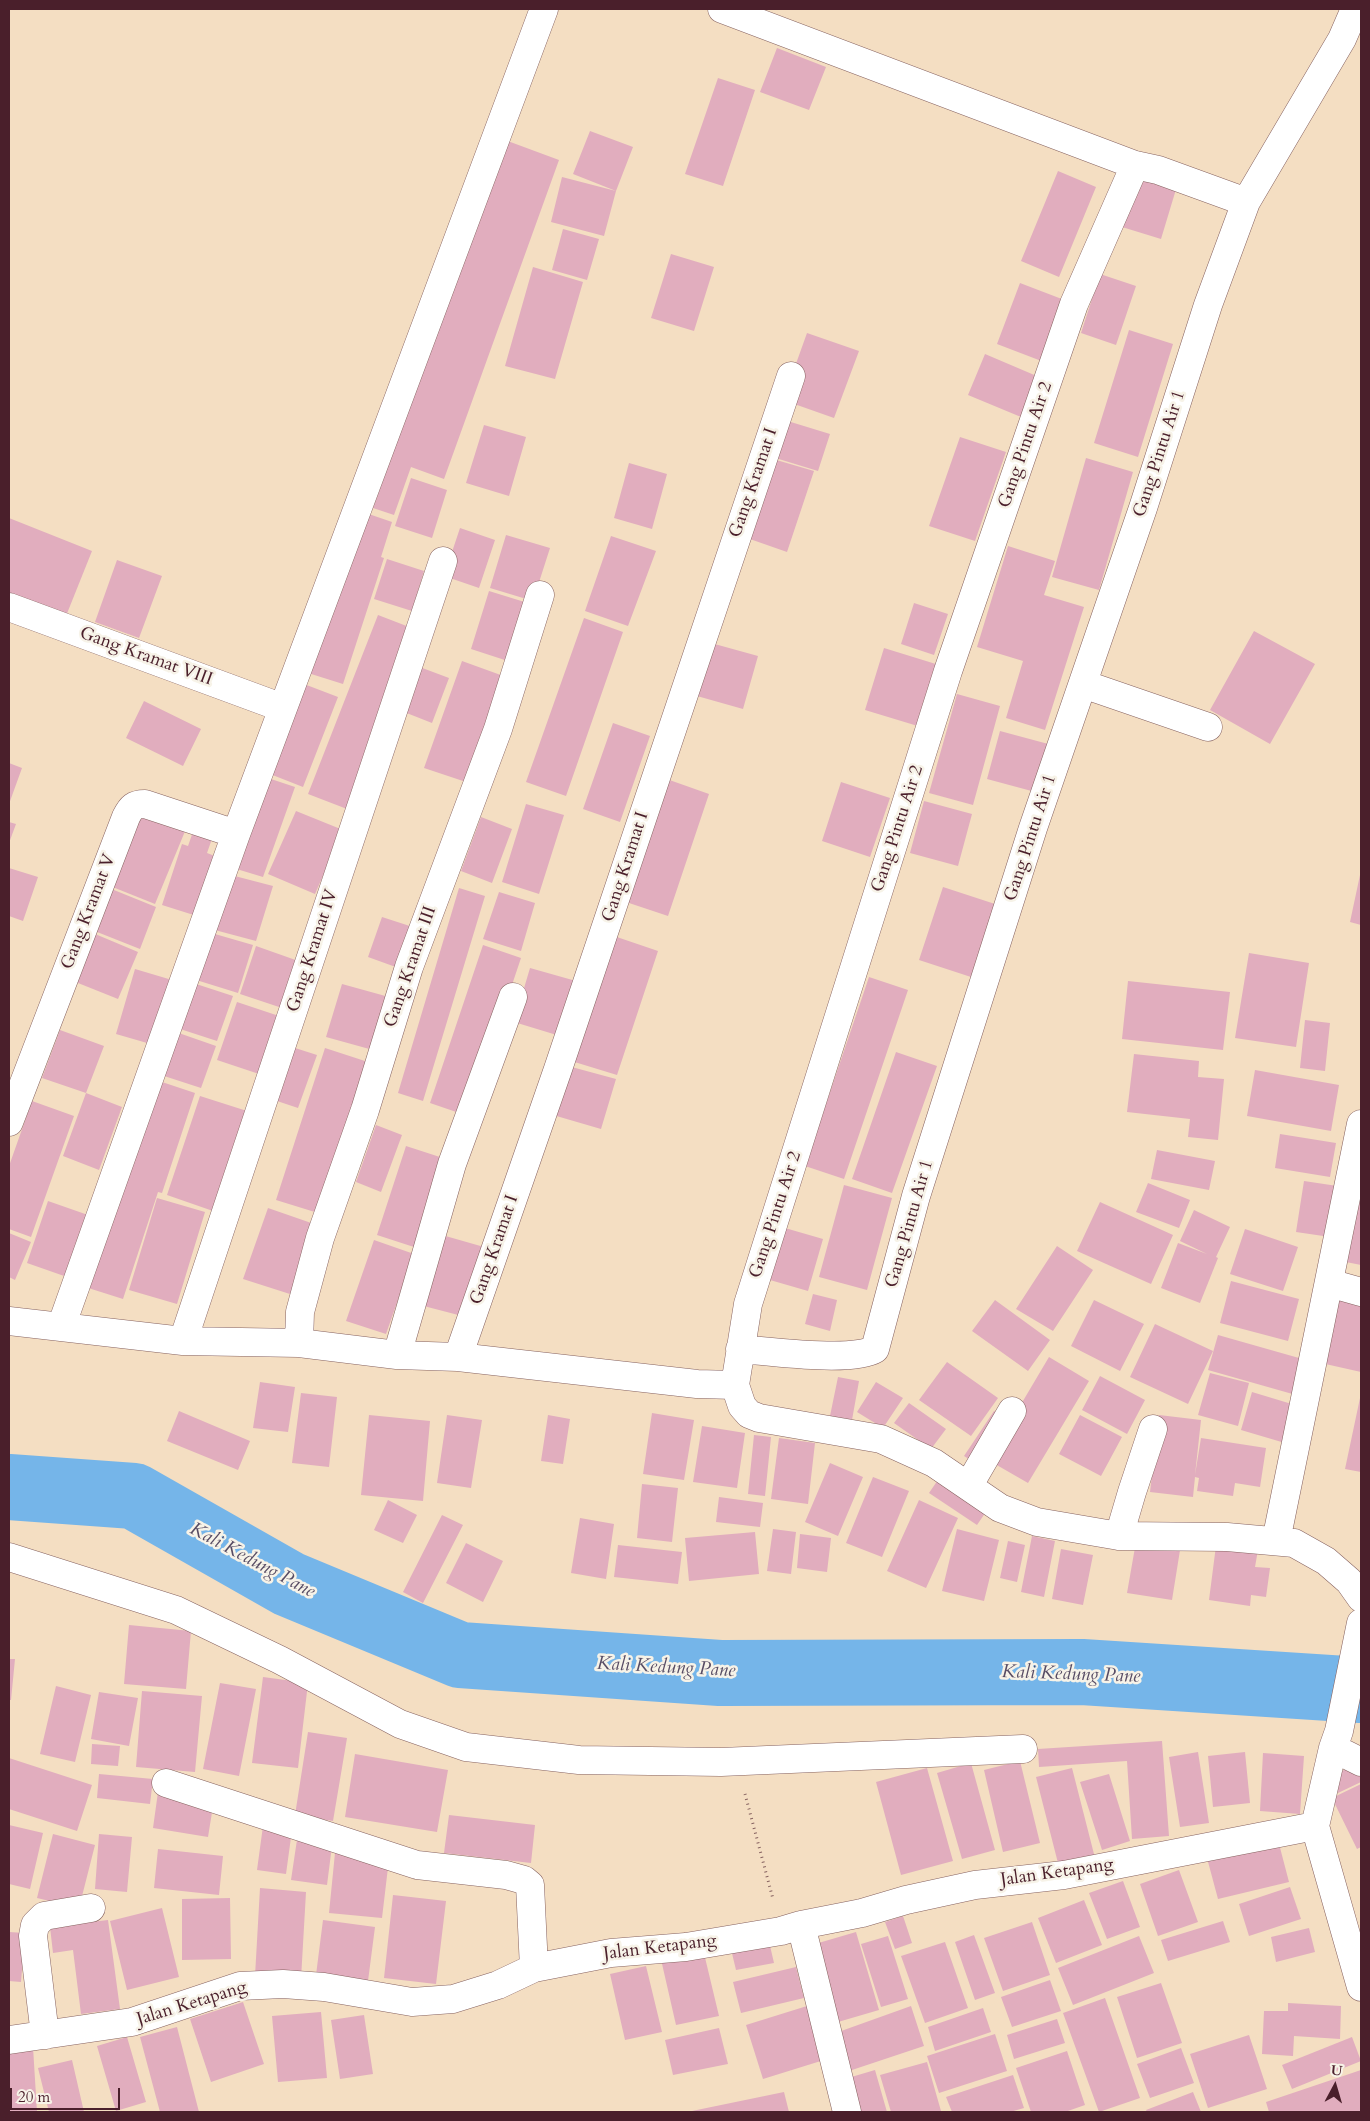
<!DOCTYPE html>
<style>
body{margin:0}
#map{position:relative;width:1370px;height:2121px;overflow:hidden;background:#f4dec2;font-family:Cardo,serif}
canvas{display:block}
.frame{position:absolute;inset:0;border:10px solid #4a1f2b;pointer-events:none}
.north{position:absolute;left:1310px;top:2061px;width:50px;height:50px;-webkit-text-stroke:4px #f7f3e8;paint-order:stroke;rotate:6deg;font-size:14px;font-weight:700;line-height:20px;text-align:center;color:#4a1f2b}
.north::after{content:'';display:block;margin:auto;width:18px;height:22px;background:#4a1f2b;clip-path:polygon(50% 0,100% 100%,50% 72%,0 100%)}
.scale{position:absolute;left:10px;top:2088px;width:110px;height:22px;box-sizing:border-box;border:2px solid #4a1f2b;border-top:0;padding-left:6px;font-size:15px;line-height:18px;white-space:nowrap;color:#4a1f2b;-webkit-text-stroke:4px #f7f3e8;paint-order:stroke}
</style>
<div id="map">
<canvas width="1370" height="2121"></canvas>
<div class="frame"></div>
<div class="north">U</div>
<div class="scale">20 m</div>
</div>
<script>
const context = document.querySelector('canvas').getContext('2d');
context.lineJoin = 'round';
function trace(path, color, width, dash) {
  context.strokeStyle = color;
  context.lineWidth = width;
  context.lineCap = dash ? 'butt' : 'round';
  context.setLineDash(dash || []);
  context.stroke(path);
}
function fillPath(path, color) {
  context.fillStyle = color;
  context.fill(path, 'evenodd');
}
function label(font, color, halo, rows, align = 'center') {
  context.font = font + ' Cardo,serif';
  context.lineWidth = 5;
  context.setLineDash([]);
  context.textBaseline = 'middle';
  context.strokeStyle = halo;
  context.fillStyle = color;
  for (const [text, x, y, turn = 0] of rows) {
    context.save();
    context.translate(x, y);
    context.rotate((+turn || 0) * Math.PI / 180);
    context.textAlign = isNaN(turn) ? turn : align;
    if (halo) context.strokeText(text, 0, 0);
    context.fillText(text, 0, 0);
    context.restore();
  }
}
const river = new Path2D(`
 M9 1487 134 1496 289 1584 460 1655 720 1673 1082 1672 1361 1690`);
const building = new Path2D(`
 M777 48 826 67 809 110 760 92Z
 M718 78 755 90 723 186 685 174Z
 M590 131 633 147 616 191 573 174Z
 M505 140 559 160 444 479 411 467 394 515 373 508Z
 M1058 171 1096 187 1059 277 1021 261Z
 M1137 174 1177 186 1161 239 1122 227Z
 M562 177 616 191 604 236 551 222Z
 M563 229 599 239 587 280 552 270Z
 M671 254 714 267 694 331 651 318Z
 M533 267 583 282 555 379 505 366Z
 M1100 274 1136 286 1116 345 1081 333Z
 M1020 283 1067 301 1044 362 997 344Z
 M1129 330 1173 344 1138 457 1094 443Z
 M807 333 859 351 834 418 783 400Z
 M985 354 1039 377 1021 417 968 395Z
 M781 419 830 434 818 471 769 456Z
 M484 425 526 437 509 496 466 483Z
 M960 437 1006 452 975 541 929 526Z
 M1086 458 1133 472 1099 590 1052 577Z
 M773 459 814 471 787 552 747 538Z
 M629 463 667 474 652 529 614 518Z
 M411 478 447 490 432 538 395 526Z
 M360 511 392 522 381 557 384 558 343 684 308 673Z
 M9 518 92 551 66 616 9 593Z
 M460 528 495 540 479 588 444 576Z
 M506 535 550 548 533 601 490 588Z
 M611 536 656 551 628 626 585 611Z
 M1008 546 1055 561 1044 595 1084 607 1045 730 1006 718 1023 661 977 647Z
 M387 559 424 571 412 611 374 599Z
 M117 560 162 576 139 638 95 622Z
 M489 591 531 604 514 663 471 649Z
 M914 603 948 614 934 655 901 644Z
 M378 615 417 630 347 809 308 794Z
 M584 618 623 632 566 796 526 782Z
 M1254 631 1315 664 1270 744 1210 710Z
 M711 643 758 656 743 709 697 696Z
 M884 648 939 665 921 727 865 710Z
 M462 661 509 678 472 784 424 768Z
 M417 666 449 678 432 723 399 710Z
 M304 684 338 697 303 787 270 774Z
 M957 694 1000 706 973 805 929 793Z
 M144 701 201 729 183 766 126 738Z
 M613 723 650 736 620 822 583 809Z
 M1000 731 1052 745 1039 793 987 779Z
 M9 763 22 768 9 804Z
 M262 776 295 787 263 877 230 867Z
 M661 777 709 794 668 916 620 900Z
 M841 782 890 798 870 857 822 841Z
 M924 801 972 814 958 866 910 853Z
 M526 804 564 815 539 894 502 882Z
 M136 805 188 824 155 904 105 884Z
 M296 811 343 830 315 894 268 874Z
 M481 817 512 829 492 883 461 871Z
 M9 822 16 824 9 843Z
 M195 826 214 833 207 853 220 858 200 917 162 905 182 844 188 846Z
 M9 868 38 877 23 921 9 916Z
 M227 874 273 886 256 941 211 929Z
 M1360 875H1361V925L1350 922Z
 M104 886 156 907 140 949 87 928Z
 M943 887 995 904 971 977 919 960Z
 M459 888 485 896 423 1101 398 1093Z
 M499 892 535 903 521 951 483 939Z
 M382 917 419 929 404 970 368 957Z
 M88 931 138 952 118 999 68 979Z
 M208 932 253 945 238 993 193 979Z
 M608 934 658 951 617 1075 568 1060Z
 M483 945 521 958 468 1116 430 1103Z
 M256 946 304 963 288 1010 240 994Z
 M1249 953 1309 963 1296 1047 1235 1038Z
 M530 968 576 981 560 1036 514 1022Z
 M135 969 172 980 154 1045 116 1034Z
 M869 977 908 990 844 1179 805 1166Z
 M1128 981 1230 992 1223 1050 1122 1039Z
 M190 982 233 996 217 1041 174 1027Z
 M342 984 389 997 373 1050 326 1037Z
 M237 1002 282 1017 262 1075 217 1060Z
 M1305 1020 1330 1023 1325 1071 1300 1068Z
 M60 1030 104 1046 86 1093 42 1078Z
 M173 1031 216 1046 201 1088 158 1074Z
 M292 1047 317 1055 298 1108 274 1100Z
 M325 1048 368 1062 318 1213 276 1200Z
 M896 1052 937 1066 892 1193 852 1179Z
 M1134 1054 1199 1061 1198 1077 1224 1079 1218 1140 1188 1137 1190 1119 1127 1112Z
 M568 1066 616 1079 601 1129 553 1115Z
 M1255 1070 1339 1085 1331 1131 1247 1116Z
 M150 1078 195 1093 162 1193 158 1192 123 1299 82 1286Z
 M86 1093 122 1107 99 1170 63 1156Z
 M200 1096 247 1111 213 1211 167 1195Z
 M32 1101 74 1116 31 1237 9 1229V1166Z
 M376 1125 402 1135 381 1192 356 1182Z
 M1280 1134 1336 1143 1330 1177 1275 1168Z
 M406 1146 446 1159 417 1248 377 1235Z
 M1157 1150 1215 1161 1209 1190 1151 1179Z
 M1304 1181 1344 1187 1337 1238 1296 1232Z
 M1148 1183 1190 1200 1179 1228 1136 1212Z
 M1361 1184V1265L1341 1261Z
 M844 1185 892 1198 867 1290 819 1277Z
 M157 1198 205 1212 177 1304 129 1290Z
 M48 1201 88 1215 67 1277 27 1263Z
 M1100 1202 1173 1235 1151 1284 1077 1251Z
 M268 1208 317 1225 293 1295 243 1279Z
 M1194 1210 1230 1227 1216 1257 1218 1258 1200 1303 1161 1288 1178 1243 1207 1254 1180 1241Z
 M785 1228 823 1239 808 1291 770 1280Z
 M1245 1229 1298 1247 1283 1291 1230 1274Z
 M9 1233 31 1242 15 1280 9 1277Z
 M435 1233 484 1247 466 1317 416 1304Z
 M374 1240 414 1254 386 1334 346 1321Z
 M1057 1246 1093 1270 1053 1331 1016 1309Z
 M1231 1281 1299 1299 1288 1341 1220 1323Z
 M1337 1290 1361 1295V1372L1321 1363Z
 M813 1294 837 1300 830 1331 805 1324Z
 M995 1300 1050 1340 1028 1371 972 1331Z
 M1094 1300 1144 1324 1120 1371 1071 1346Z
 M1155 1324 1213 1351 1188 1404 1130 1377Z
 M1218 1335 1306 1360 1296 1395 1208 1370Z
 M1049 1357 1089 1381 1028 1483 988 1460Z
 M947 1362 998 1398 971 1436 919 1400Z
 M1210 1373 1249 1383 1238 1426 1198 1415Z
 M1100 1376 1145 1400 1127 1434 1082 1410Z
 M838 1377 859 1381 852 1420 830 1416Z
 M260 1382 295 1387 288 1432 253 1428Z
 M876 1382 903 1398 883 1428 857 1412Z
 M1252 1392 1295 1405 1285 1443 1241 1430Z
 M301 1393 337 1397 329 1467 292 1463Z
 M1360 1398H1361V1472L1345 1469Z
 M909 1403 946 1429 931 1449 894 1423Z
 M179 1411 250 1441 238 1470 167 1441Z
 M994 1411 1004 1417 975 1463 964 1456Z
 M652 1413 694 1420 684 1480 643 1474Z
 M369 1415 430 1421 423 1501 361 1495Z
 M447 1415 482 1420 471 1488 437 1483Z
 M548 1415 570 1419 563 1464 541 1461Z
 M1080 1415 1122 1437 1101 1476 1059 1454Z
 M1159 1415 1201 1420 1195 1475 1201 1438 1266 1448 1260 1487 1235 1483 1233 1496 1197 1491 1199 1478 1195 1477 1193 1497 1150 1492Z
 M702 1426 745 1433 737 1488 693 1482Z
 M754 1435 771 1437 765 1496 748 1494Z
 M779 1438 815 1443 808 1504 771 1499Z
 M830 1463 863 1477 838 1536 805 1522Z
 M944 1471 992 1503 977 1525 929 1493Z
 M873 1477 909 1491 882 1557 846 1543Z
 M642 1484 678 1488 672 1542 637 1538Z
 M719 1497 763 1503 760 1527 716 1522Z
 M388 1500 417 1515 403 1543 374 1530Z
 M919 1500 958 1518 926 1588 887 1571Z
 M442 1515 463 1525 423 1603 403 1592Z
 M580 1518 614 1524 606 1579 571 1573Z
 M773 1529 796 1532 791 1574 767 1571Z
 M957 1529 999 1540 984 1601 942 1591Z
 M755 1532 759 1574 689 1581 685 1538Z
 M800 1534 831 1538 827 1572 797 1568Z
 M1032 1536 1055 1541 1044 1597 1021 1592Z
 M1137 1536 1181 1544 1172 1600 1127 1593Z
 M1217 1538 1259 1544 1255 1567 1270 1568 1266 1597 1251 1595 1250 1606 1209 1600Z
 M1008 1541 1025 1545 1017 1582 1000 1578Z
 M466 1543 503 1561 483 1602 446 1583Z
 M618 1545 682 1552 678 1584 614 1577Z
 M1061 1549 1093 1555 1083 1605 1052 1599Z
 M129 1625 191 1631 186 1689 124 1684Z
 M9 1659H15L11 1700H9Z
 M263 1677 308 1683 298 1768 252 1763Z
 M220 1683 256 1689 239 1776 203 1769Z
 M56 1686 91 1695 75 1762 40 1754Z
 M142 1691 202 1696 195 1772 136 1767Z
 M99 1692 138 1698 129 1746 91 1739Z
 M308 1732 347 1738 333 1821 295 1815Z
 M1162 1741 1169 1836 1132 1839 1127 1761 1039 1767 1038 1749Z
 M92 1744 120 1746 118 1766 91 1764Z
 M1198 1752 1209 1823 1180 1827 1169 1757Z
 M1245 1752 1250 1803 1213 1807 1208 1756Z
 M1263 1753 1304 1756 1300 1814 1260 1811Z
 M355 1754 448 1770 437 1832 345 1817Z
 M9 1758 92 1785 77 1831 9 1809Z
 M1020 1761 1040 1843 1003 1852 984 1770Z
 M971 1763 995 1850 962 1859 937 1773Z
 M1359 1763 1361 1768V1782L1338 1793 1329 1777Z
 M927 1768 953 1861 901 1875 876 1782Z
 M1072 1768 1095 1858 1059 1867 1036 1777Z
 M99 1774 153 1779 150 1804 97 1798Z
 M1109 1774 1130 1841 1102 1850 1080 1782Z
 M1361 1784V1847L1357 1849 1332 1798Z
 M158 1792 214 1800 208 1837 153 1828Z
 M449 1815 535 1825 531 1863 444 1853Z
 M9 1825 43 1833 30 1889 9 1884Z
 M263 1826 292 1830 286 1874 257 1870Z
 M298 1833 333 1838 327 1885 291 1880Z
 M53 1834 95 1845 79 1908 37 1898Z
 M99 1834 132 1837 127 1892 95 1889Z
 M1278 1840 1289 1882 1218 1899 1207 1858Z
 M158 1849 223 1856 219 1895 154 1888Z
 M335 1853 389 1859 382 1918 329 1913Z
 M1179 1870 1198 1922 1158 1936 1140 1884Z
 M1123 1881 1140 1927 1107 1939 1089 1893Z
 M1290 1887 1301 1919 1249 1936 1239 1904Z
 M260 1888 306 1892 301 1979 255 1976Z
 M393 1895 446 1901 436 1984 384 1978Z
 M230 1898 231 1959 182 1960V1899Z
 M1084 1900 1102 1945 1056 1963 1038 1918Z
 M162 1908 179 1977 127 1990 110 1921Z
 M903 1916 912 1943 895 1949 885 1922Z
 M108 1920 120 2009 81 2014 73 1950 53 1953 50 1927Z
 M323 1920 375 1927 368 1981 316 1975Z
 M1223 1921 1230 1942 1168 1961 1161 1940Z
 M1032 1922 1050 1975 1003 1991 984 1938Z
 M1309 1928 1315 1952 1276 1962 1271 1937Z
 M9 1932 25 1933 21 1982 9 1981Z
 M856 1932 879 2010 838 2022 815 1944Z
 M974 1935 995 1993 975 2000 955 1942Z
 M888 1936 908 1999 881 2007 861 1944Z
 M1139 1936 1154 1973 1073 2005 1058 1968Z
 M768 1937 774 1963 736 1970 730 1945Z
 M945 1942 968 2008 925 2023 901 1956Z
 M702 1945 719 2016 676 2025 660 1955Z
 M646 1966 662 2032 625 2040 610 1974Z
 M796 1967 804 1998 741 2013 733 1982Z
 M1050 1980 1061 2011 1012 2027 1001 1997Z
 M1161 1983 1182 2043 1137 2058 1117 1997Z
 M1105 1998 1140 2098 1099 2112 1063 2013Z
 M243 2002 264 2064 211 2082 190 2019Z
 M1288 2003 1341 2006 1340 2039 1294 2036 1293 2056 1262 2054 1264 2011H1288Z
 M807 2006 824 2060 763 2079 746 2025Z
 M911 2006 924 2046 843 2073 830 2035Z
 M983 2008 991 2032 935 2051 928 2027Z
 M321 2012 327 2078 278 2082 272 2016Z
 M364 2015 373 2074 340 2079 331 2020Z
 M1057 2019 1065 2043 1014 2059 1007 2035Z
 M177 2027 192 2085 199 2112H160L140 2037Z
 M719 2028 728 2064 673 2075 665 2040Z
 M995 2034 1007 2071 939 2093 927 2056Z
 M1249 2035 1267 2089 1208 2108 1190 2054Z
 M127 2037 146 2102 116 2111 97 2046Z
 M1352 2037 1361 2061 1292 2089 1282 2065Z
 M33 2047 37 2112H9V2048Z
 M1181 2048 1194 2083 1150 2098 1137 2064Z
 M1067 2051 1085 2105 1065 2112H1031L1016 2068Z
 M72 2060 84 2112H49L38 2068Z
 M927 2062 941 2111 891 2112 880 2075Z
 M875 2070 887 2112H859L848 2078Z
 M1361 2070V2112H1269L1266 2102Z
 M1013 2075 1024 2108 1010 2112H952L946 2097Z
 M784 2092 789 2112H692V2111Z
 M1193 2092 1201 2112H1147L1146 2110Z`);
const path = new Path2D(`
 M745 1794 773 1899`);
const street = new Path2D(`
 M722 9 1135 165 1158 170 1246 202
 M1135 165 1074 304 948 671 748 1304 735 1385 742 1406 749 1414 759 1418 881 1439 934 1463 1000 1508 1037 1522 1119 1536 1227 1537 1294 1543 1326 1561 1349 1581 1361 1598
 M9 607 283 708
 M1083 684 1208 727
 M9 1122 126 817C131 807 134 804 145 804L236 834
 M1329 1283 1361 1292
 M9 1321 183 1341 299 1343 397 1355 458 1357 697 1384 735 1385
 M61 1327 236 834 544 9
 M183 1341 443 561
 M299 1343 300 1312 320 1238 365 1110 409 967 498 729 540 595
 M740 1349C768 1351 852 1363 875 1349L916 1196 1033 828 1143 508 1208 305 1246 202 1342 39 1355 9
 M397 1355 452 1164 513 997
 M458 1357 558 1069 791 376
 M969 1485 1012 1411
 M1119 1536 1132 1492 1153 1429
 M1276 1541 1361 1124
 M9 1557 176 1610 280 1660 400 1724 466 1747 579 1760 721 1762 1023 1749
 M1361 1623 1339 1731 1333 1748 1315 1826 1361 1987
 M1333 1748 1361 1762
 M166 1783 417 1865 506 1875 524 1880 530 1885 534 1968
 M801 1925 847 2112
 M45 2035 33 1936 35 1925 44 1916 91 1908
 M9 2040 132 2022 240 1986 283 1984 324 1987 412 2002 453 1999 498 1985 534 1968 611 1953 686 1947 781 1931 801 1925 862 1913 906 1900 975 1885 1064 1875 1315 1826`);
const streetNames = [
 ["Gang Pintu Air 2",1026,445,-71],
 ["Gang Pintu Air 1",1160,454,-72],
 ["Gang Kramat I",754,483,-71],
 ["Gang Kramat VIII",146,657,20],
 ["Gang Pintu Air 2",898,829,-72],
 ["Gang Pintu Air 1",1031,838,-72],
 ["Gang Kramat I",626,867,-72],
 ["Gang Kramat V",89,912,-69],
 ["Gang Kramat IV",313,951,-72],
 ["Gang Kramat III",411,967,-71],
 ["Gang Pintu Air 2",776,1215,-72],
 ["Gang Pintu Air 1",910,1224,-74],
 ["Gang Kramat I",495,1250,-71],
 ["Jalan Ketapang",1057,1873,-8],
 ["Jalan Ketapang",660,1948,-7],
 ["Jalan Ketapang",192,2004,-17]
];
const waterNames = [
 ["Kali Kedung Pane",252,1561,28],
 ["Kali Kedung Pane",666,1668,3],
 ["Kali Kedung Pane",1071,1675,2]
];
trace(river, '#75b5e9', 66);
fillPath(building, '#e1adbe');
trace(street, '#866260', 29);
trace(path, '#866260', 3, [1, 4]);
trace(street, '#fff', 28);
label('18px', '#4a1f2b', '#f7f3e8', streetNames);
label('italic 19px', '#574c64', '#f7f3e8', waterNames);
</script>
